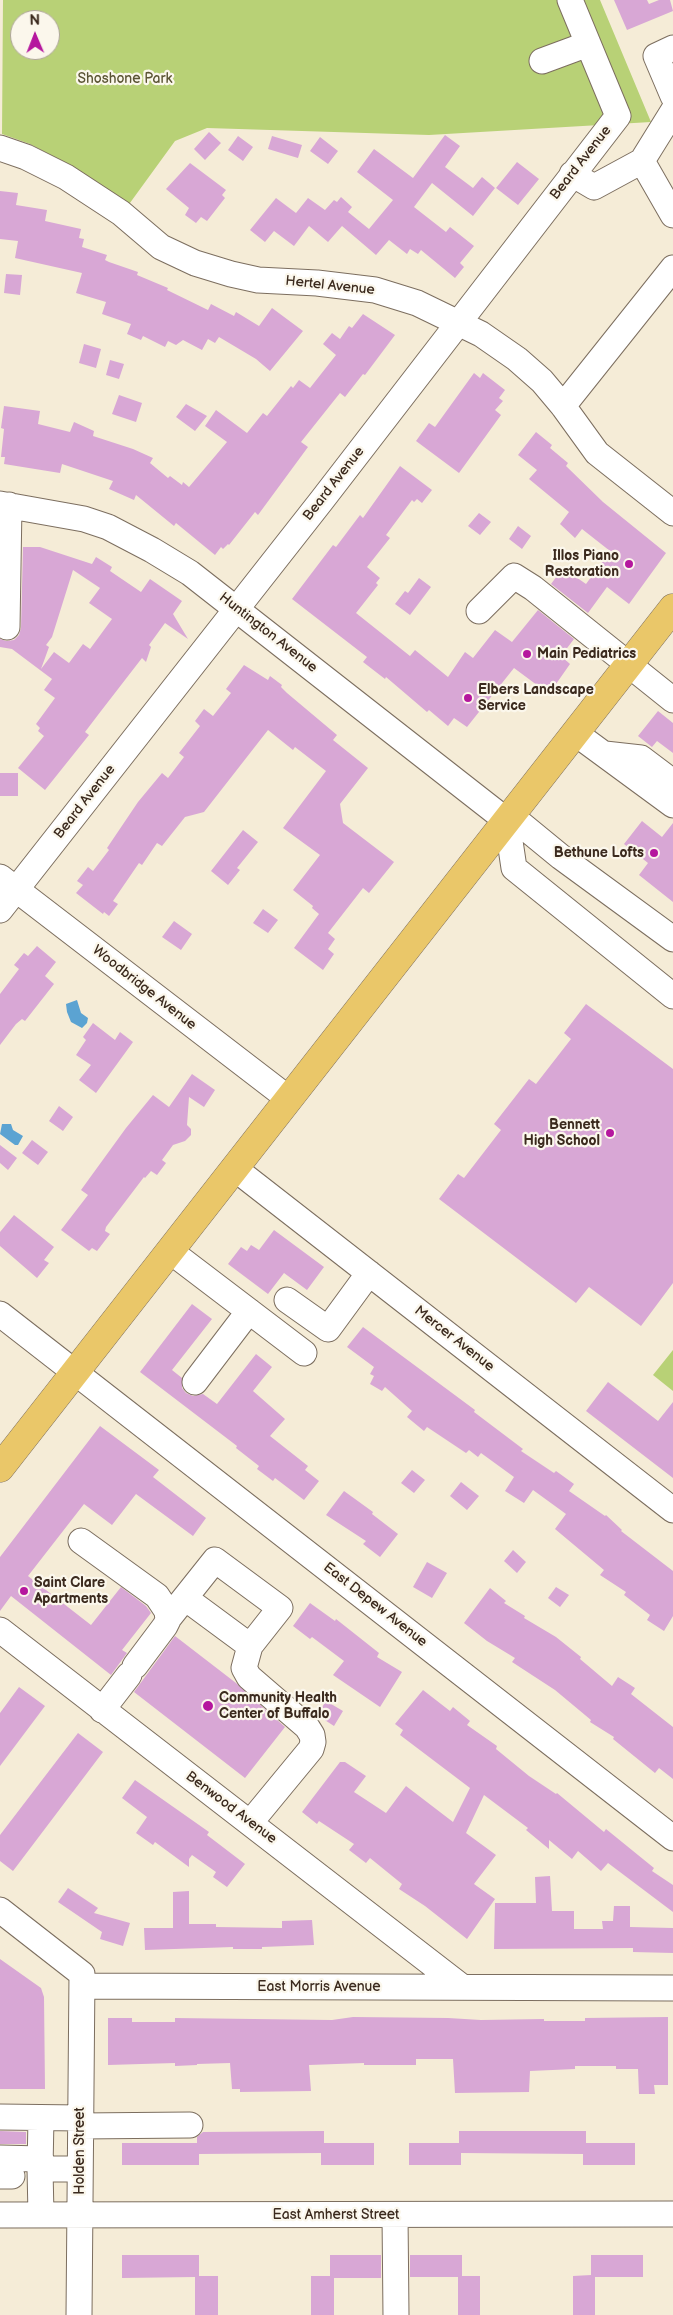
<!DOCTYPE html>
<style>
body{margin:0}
#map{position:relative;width:673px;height:2315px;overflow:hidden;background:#f5ecd7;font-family:"Balsamiq Sans",sans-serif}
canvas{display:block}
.north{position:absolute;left:10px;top:10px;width:50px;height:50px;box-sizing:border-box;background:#fbf7ec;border:1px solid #aea59a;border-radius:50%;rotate:359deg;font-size:14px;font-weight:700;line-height:20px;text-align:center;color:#3b2a1e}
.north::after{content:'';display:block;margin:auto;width:18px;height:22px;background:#b5179e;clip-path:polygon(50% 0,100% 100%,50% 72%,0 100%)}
</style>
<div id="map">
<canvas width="673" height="2315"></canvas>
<div class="north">N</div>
</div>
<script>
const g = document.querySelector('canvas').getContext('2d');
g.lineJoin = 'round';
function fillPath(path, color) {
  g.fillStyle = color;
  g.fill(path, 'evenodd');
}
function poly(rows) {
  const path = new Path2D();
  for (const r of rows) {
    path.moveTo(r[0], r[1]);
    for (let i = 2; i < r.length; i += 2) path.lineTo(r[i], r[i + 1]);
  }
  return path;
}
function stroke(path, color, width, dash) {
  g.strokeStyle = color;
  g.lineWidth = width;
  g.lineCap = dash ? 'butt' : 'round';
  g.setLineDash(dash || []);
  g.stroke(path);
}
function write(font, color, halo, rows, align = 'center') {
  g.font = font + ' "Balsamiq Sans",sans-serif';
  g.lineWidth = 4.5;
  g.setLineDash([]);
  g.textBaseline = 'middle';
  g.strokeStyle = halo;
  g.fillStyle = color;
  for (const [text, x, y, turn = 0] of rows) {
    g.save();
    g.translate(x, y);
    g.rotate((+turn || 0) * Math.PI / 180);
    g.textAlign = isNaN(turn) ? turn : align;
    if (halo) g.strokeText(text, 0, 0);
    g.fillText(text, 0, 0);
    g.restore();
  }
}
fillPath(poly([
 [3,0,600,0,651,122,429,135,207,128,175,141,127,207,71,166,30,144,2,134],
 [20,20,50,20,50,50,20,50],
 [673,1350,673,1391,653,1375]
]), '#b8d176');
fillPath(poly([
 [77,1000,81,1013,88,1018,87,1023,82,1028,71,1022,67,1012,66,1004],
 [2,1124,11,1124,13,1130,23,1136,18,1145,15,1145,0,1134]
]), '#5ba3d2');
fillPath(poly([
 [614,0,647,0,649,4,659,0,670,0,673,11,627,30],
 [209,132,221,143,205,160,194,149],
 [445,135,460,146,445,167,473,188,482,177,495,188,473,216,432,183,414,207,446,232,450,227,474,246,460,263,464,267,455,278,421,250,418,254,410,249,407,254,389,240,376,255,342,226,328,242,309,226,294,246,274,231,265,242,250,230,276,198,296,213,308,198,325,210,334,200,337,202,341,197,352,207,348,212,369,229,393,200,357,172,374,149,413,178],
 [238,136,253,147,243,161,228,150],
 [272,136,302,145,298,158,268,149],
 [320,137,338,151,328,164,310,151],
 [517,162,539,179,518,205,496,188],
 [190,163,226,190,222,195,225,198,207,221,201,217,196,223,185,215,189,208,166,189],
 [0,191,18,193,16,205,47,210,45,221,81,229,79,238,84,239,82,247,107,255,105,260,109,262,138,272,137,275,168,288,167,290,208,310,211,304,234,316,236,312,259,326,272,308,303,331,270,371,256,359,219,337,215,343,208,339,202,350,183,340,176,345,168,341,165,347,143,336,141,340,127,334,131,324,102,314,106,302,76,293,82,273,15,258,18,241,0,239],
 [6,274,22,275,20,295,4,293],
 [363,314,395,335,365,375,363,374,345,397,340,393,301,442,308,447,258,515,255,512,229,545,228,544,223,549,221,547,215,555,176,523,174,526,136,495,134,500,109,489,113,481,62,464,60,473,4,464,5,457,1,457,4,429,1,428,4,406,40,411,38,424,70,432,74,422,94,431,93,436,133,449,153,458,150,463,168,478,170,476,182,485,183,482,189,487,227,442,205,426,216,410,247,433,263,413,267,416,291,386,293,388,299,380,310,388,336,355,323,344,332,333,340,339,349,326,352,328],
 [84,344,101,349,96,368,79,363],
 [110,360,124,364,119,379,106,375],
 [474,373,480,378,483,373,505,390,499,398,503,401,495,410,501,415,459,473,416,441,429,423,435,427],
 [119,395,142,403,136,422,112,414],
 [186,404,207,416,195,431,176,417],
 [536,432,552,445,550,448,568,463,566,466,603,502,666,553,629,604,607,587,588,613,551,584,563,568,586,584,610,551,582,529,575,538,560,524,569,512,529,479,537,470,518,455],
 [400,466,432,490,422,503,417,499,414,502,412,500,386,535,390,538,367,567,380,578,376,583,378,585,356,613,410,656,415,650,448,677,465,652,473,658,495,630,512,642,538,610,574,639,561,656,570,664,549,694,514,668,467,727,454,718,448,726,429,710,427,712,386,677,385,679,363,662,367,657,292,599,333,545,336,547,360,515,363,518],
 [479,513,491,522,480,535,468,526],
 [518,526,531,536,522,549,509,539],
 [23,547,40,547,92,564,96,557,112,567,110,571,141,592,150,579,182,601,173,614,188,639,165,623,149,645,151,647,146,662,142,658,101,711,85,732,89,735,45,790,18,768,44,736,38,731,40,728,36,724,55,698,44,690,52,679,12,649,0,647,0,639,6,641,14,640,19,635,21,628],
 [73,570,100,588,89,603,112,619,90,649,83,644,69,663,54,652,41,669,49,647,46,645,52,637],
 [419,578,431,587,410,615,395,604,405,591,408,593],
 [244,665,268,680,270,676,282,685,281,687,287,693,337,735,333,740,368,768,340,804,343,823,394,862,369,893,363,888,328,933,335,939,328,949,334,954,323,970,294,948,319,914,312,908,313,906,293,890,320,855,283,828,326,771,295,747,293,750,268,730,204,812,185,817,162,846,157,843,142,865,139,863,113,901,118,904,109,916,104,912,103,914,76,893,83,885,77,881,88,867,93,871,109,850,107,848,138,802,162,773,168,778,184,757,179,753,200,726,195,721,204,709,213,716,231,693,226,689],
 [658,711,673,723,673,753,657,741,652,747,638,736],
 [0,773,18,773,18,796,0,796],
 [642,821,662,837,673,823,673,902,639,875,648,863,624,844],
 [243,830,258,842,237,868,240,870,228,885,211,871],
 [263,909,278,920,268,933,253,923],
 [174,921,192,934,181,950,162,937],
 [37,946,56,962,45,976,54,984,25,1021,22,1019,16,1024,0,1045,0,994,19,969,14,965,24,953,28,956],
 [586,1004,673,1069,673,1283,641,1326,589,1287,576,1303,439,1199,458,1174,464,1178,501,1130,494,1124,529,1079,536,1084,571,1039,564,1033],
 [93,1023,115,1040,120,1032,133,1042,96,1093,79,1080,91,1065,76,1055,86,1040,83,1037],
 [192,1074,215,1090,204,1107,189,1097,187,1125,191,1129,191,1135,185,1141,173,1145,162,1160,166,1163,157,1175,151,1171,145,1178,144,1177,106,1227,105,1231,110,1234,97,1251,92,1248,89,1251,61,1230,88,1195,81,1190,126,1128,153,1095,169,1107],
 [59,1106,73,1117,63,1131,49,1121],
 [32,1140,48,1152,38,1165,22,1153],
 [0,1145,17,1158,8,1170,0,1163],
 [14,1215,54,1247,44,1260,49,1263,37,1278,0,1246,0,1232],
 [274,1230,324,1267,307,1290,284,1273,268,1294,228,1264,241,1247,247,1251,251,1245,259,1250],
 [192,1304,212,1319,172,1370,182,1378,182,1388,186,1393,193,1396,203,1394,217,1404,256,1354,272,1367,253,1391,285,1419,270,1436,308,1466,305,1470,319,1481,304,1500,275,1478,273,1481,257,1469,259,1466,236,1448,237,1446,140,1372],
 [363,1327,475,1410,474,1412,523,1449,521,1451,554,1473,556,1471,574,1484,569,1491,605,1516,606,1515,622,1530,621,1531,673,1571,673,1616,664,1631,647,1620,650,1615,624,1595,626,1592,600,1575,604,1570,555,1529,566,1514,533,1490,524,1503,505,1491,514,1477,481,1453,478,1457,469,1450,466,1453,427,1427,424,1431,407,1417,412,1411,385,1387,382,1391,370,1384,374,1376,370,1374,374,1367,347,1347],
 [608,1382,658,1421,673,1402,673,1478,586,1411],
 [100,1426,159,1470,153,1477,206,1518,193,1536,136,1494,112,1525,84,1504,28,1576,91,1625,121,1587,146,1606,151,1613,122,1650,127,1653,111,1675,11,1596,0,1611,0,1557],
 [412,1470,425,1480,414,1493,401,1483],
 [461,1482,479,1496,467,1510,450,1496],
 [344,1491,373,1512,372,1514,398,1534,380,1557,363,1544,366,1541,326,1515],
 [513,1550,526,1562,517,1573,504,1561],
 [427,1562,447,1573,432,1598,413,1587],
 [556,1587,569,1595,560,1607,548,1598],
 [490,1588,506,1601,504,1603,525,1616,524,1618,556,1637,581,1657,580,1659,612,1686,618,1677,635,1688,631,1694,673,1727,673,1779,659,1768,655,1773,613,1739,614,1737,590,1722,591,1720,555,1690,512,1662,515,1658,487,1641,464,1623],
 [310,1603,335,1621,336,1619,379,1653,377,1657,402,1672,380,1707,333,1675,344,1661,312,1637,310,1639,293,1626],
 [175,1636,236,1683,285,1727,245,1778,134,1692],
 [19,1687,45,1706,0,1766,0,1713],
 [423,1690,450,1711,453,1707,470,1721,467,1725,497,1746,496,1749,529,1776,556,1794,557,1793,604,1832,606,1829,654,1868,652,1871,673,1885,673,1912,608,1863,601,1871,578,1851,572,1859,549,1840,549,1849,526,1830,528,1828,484,1795,466,1833,496,1855,474,1884,495,1899,467,1939,425,1906,399,1889,402,1884,370,1858,366,1863,349,1850,354,1844,319,1821,317,1824,302,1812,340,1762,345,1762,366,1776,354,1792,386,1813,406,1786,453,1822,470,1788,400,1735,403,1730,395,1724],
 [326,1701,343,1711,334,1726,317,1715],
 [78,1733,103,1752,13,1871,0,1861,0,1835],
 [135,1780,209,1832,207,1835,245,1864,227,1887,213,1877,216,1872,192,1855,189,1859,189,1867,155,1842,153,1845,136,1833,147,1817,122,1798],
 [550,1876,552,1911,574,1911,574,1929,603,1929,602,1921,613,1921,614,1906,630,1906,630,1927,673,1928,673,1953,633,1952,633,1948,494,1949,495,1903,536,1903,535,1877],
 [68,1888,98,1908,94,1913,130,1923,123,1946,100,1939,102,1932,58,1902],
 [189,1891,189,1924,216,1924,216,1927,282,1928,282,1921,312,1920,314,1945,262,1947,262,1949,233,1949,233,1947,145,1950,144,1928,173,1928,173,1892],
 [0,1959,41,1988,44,1997,45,2089,0,2089],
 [353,2017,448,2018,481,2020,544,2019,544,2021,585,2021,585,2018,668,2017,668,2085,654,2085,655,2094,639,2094,638,2069,616,2069,616,2066,575,2066,575,2069,530,2071,529,2092,455,2093,453,2059,416,2059,416,2065,364,2065,364,2063,309,2065,311,2091,240,2092,240,2089,232,2089,230,2063,197,2064,197,2065,175,2066,175,2063,108,2065,108,2018,132,2018,132,2022,175,2022,175,2018,332,2020],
 [0,2131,26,2132,26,2144,0,2144],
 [324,2131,324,2143,374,2143,374,2165,321,2165,321,2153,199,2154,199,2165,122,2165,122,2143,197,2143,197,2137,203,2132],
 [459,2131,586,2131,586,2143,635,2143,635,2165,583,2165,583,2154,461,2153,461,2165,409,2165,409,2143,459,2143],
 [122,2255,199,2255,199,2276,218,2276,218,2315,195,2315,195,2277,122,2278],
 [330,2255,381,2255,381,2278,334,2278,334,2315,311,2315,311,2276,330,2276],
 [410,2255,462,2255,462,2276,480,2276,480,2315,458,2315,458,2277,410,2277],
 [591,2255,643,2255,643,2277,595,2277,595,2315,573,2315,573,2276,591,2275]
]), '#d8a7d5');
const minor = poly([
 [673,48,656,56,673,96],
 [542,61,588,44],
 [0,148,26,157,66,177,121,213,161,247,195,263,231,274,258,280,317,283,375,290,417,303,481,334,517,359,542,381,563,406,597,453,673,513],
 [642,161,673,111],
 [572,174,594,187,642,161,673,215],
 [563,406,673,268],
 [0,504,84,519,108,527,152,550,190,573,507,821,514,868,673,996],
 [479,611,514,576,533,588,673,700],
 [7,627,9,505],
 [575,733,673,805],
 [605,754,641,758,673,782],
 [511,816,561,857,673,939],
 [0,877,289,1099],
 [0,910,322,500,618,116,570,0],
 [234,1168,673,1510],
 [170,1251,304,1353],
 [287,1300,328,1329,369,1273],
 [0,1314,673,1838],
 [195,1382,249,1311],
 [81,1541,157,1596,167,1611,168,1620,165,1626,135,1666],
 [168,1619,215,1560,280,1608,250,1646,185,1598],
 [0,1630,462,1987],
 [102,1710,129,1675],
 [250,1823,311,1749,313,1742,312,1735,307,1727,249,1677,244,1668,250,1646],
 [0,1910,82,1974,79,2315],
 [82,1986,673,1988],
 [0,2117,80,2118],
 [80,2126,190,2125],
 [0,2158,41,2159],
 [40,2169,41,2118],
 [0,2176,12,2176],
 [0,2215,673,2214],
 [41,2215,40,2169,80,2169],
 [395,2215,396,2315]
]);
const major = poly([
 [0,1468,673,608]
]);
stroke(minor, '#7c6e5f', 27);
stroke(major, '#7c6e5f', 29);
stroke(minor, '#fff', 25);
stroke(major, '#eac769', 28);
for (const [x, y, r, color] of [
 [629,564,5,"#b5179e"],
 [527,654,5,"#b5179e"],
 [468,698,5,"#b5179e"],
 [654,853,5,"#b5179e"],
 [610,1133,5,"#b5179e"],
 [24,1591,5,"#b5179e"],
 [208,1706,6,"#b5179e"]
]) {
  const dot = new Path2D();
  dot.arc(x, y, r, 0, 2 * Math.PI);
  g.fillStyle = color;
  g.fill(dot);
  stroke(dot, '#fbf7ec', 2);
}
write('14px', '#5a5434', '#fbf7ec', [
 ["Shoshone Park",125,79]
]);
write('14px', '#3b2a1e', '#fbf7ec', [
 ["Beard Avenue",581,163,-52],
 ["Hertel Avenue",330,286,6],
 ["Beard Avenue",334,484,-52],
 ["Huntington Avenue",268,633,38],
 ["Beard Avenue",85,802,-52],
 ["Woodbridge Avenue",144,988,38],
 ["Mercer Avenue",454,1339,38],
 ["East Depew Avenue",375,1605,38],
 ["Benwood Avenue",231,1808,37],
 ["East Morris Avenue",319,1987],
 ["Holden Street",80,2151,-90],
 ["East Amherst Street",336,2215]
]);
write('bold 14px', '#3b2a1e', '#fbf7ec', [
 ["Illos Piano",619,556,"right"],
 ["Restoration",619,572,"right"],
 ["Main Pediatrics",537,654],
 ["Elbers Landscape",478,690],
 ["Service",478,706],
 ["Bethune Lofts",644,853,"right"],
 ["Bennett",600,1125,"right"],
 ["High School",600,1141,"right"],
 ["Saint Clare",34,1583],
 ["Apartments",34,1599],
 ["Community Health",219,1698],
 ["Center of Buffalo",219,1714]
], 'left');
</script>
